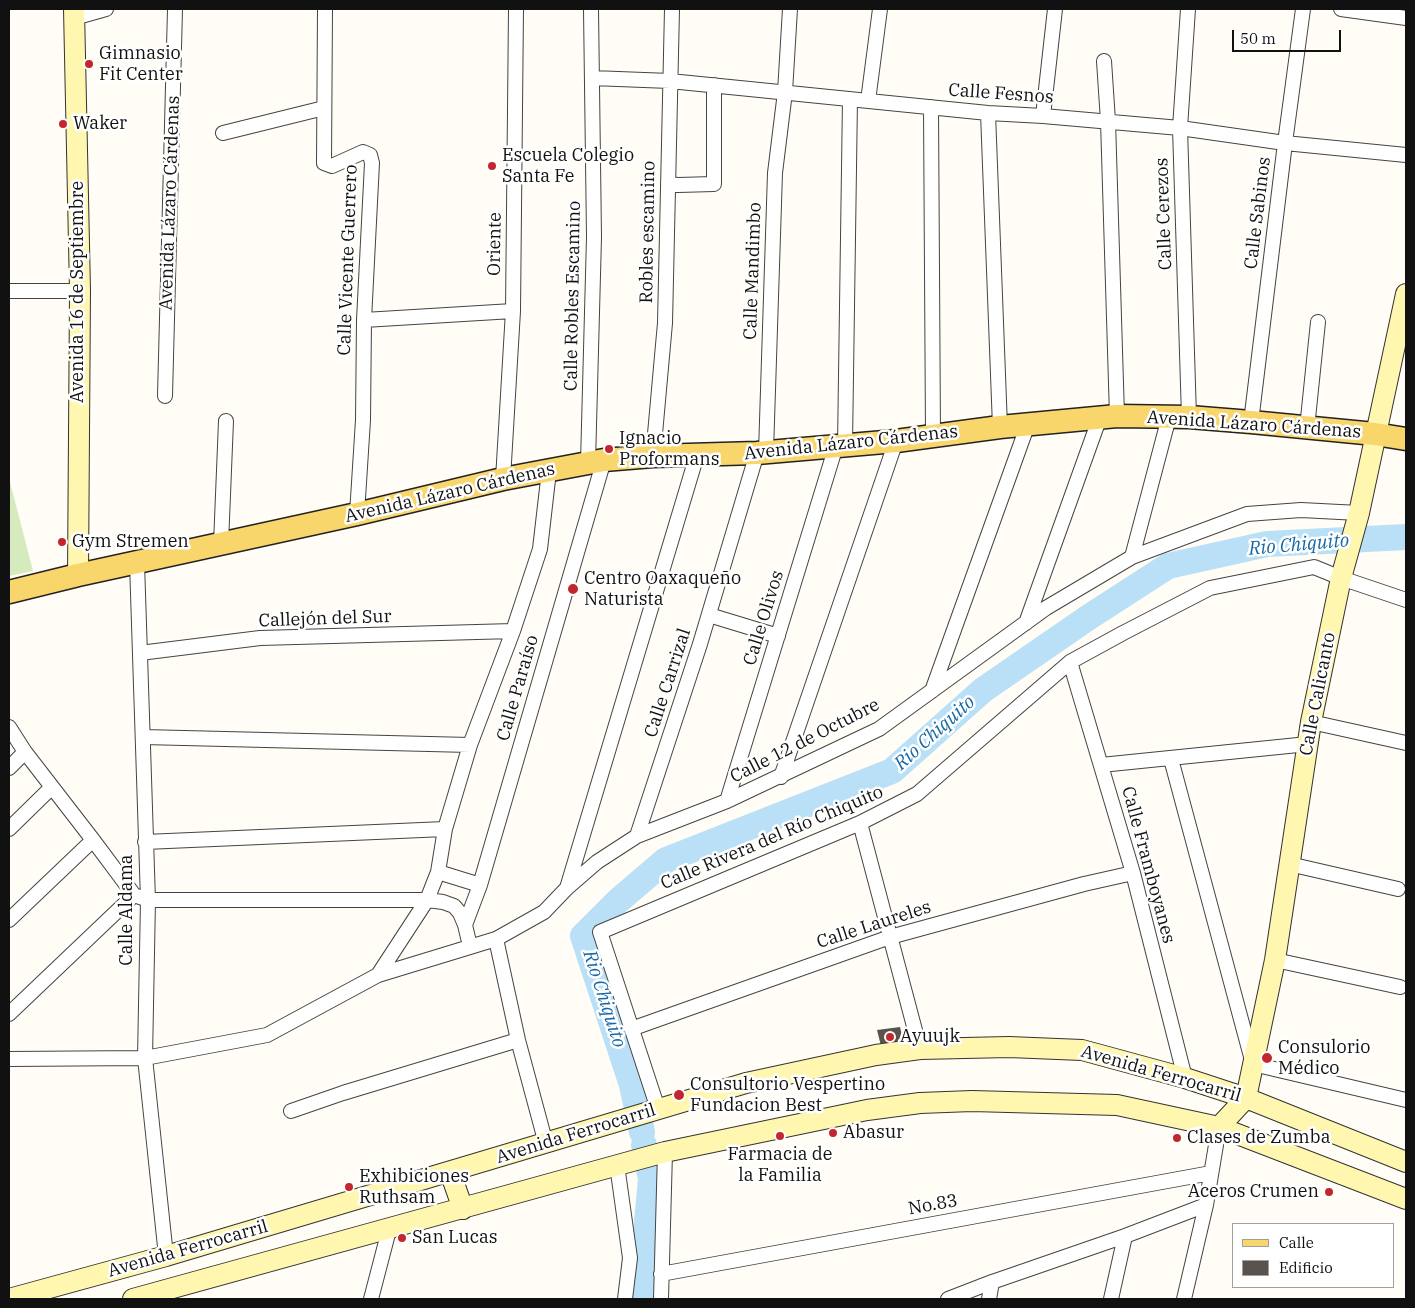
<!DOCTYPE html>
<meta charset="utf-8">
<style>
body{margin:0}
#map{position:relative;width:1415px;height:1308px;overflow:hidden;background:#fffdf5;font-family:"IBM Plex Serif",serif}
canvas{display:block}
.frame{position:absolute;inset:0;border:10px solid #111;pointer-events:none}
.legend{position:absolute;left:1232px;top:1223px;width:162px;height:65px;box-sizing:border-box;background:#fff;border:1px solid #a0a0a0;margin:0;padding:6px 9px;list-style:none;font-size:15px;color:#111}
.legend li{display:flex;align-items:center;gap:10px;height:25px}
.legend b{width:25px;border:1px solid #a0a0a0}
.scale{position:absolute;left:1232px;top:30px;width:109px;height:22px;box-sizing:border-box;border:2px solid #111;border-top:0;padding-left:6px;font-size:15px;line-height:18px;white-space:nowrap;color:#111;-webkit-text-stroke:4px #fff;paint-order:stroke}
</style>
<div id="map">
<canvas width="1415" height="1308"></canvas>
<div class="frame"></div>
<ul class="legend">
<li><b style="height:6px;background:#f9d66b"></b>Calle</li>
<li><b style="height:14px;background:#5a524d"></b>Edificio</li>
</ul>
<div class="scale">50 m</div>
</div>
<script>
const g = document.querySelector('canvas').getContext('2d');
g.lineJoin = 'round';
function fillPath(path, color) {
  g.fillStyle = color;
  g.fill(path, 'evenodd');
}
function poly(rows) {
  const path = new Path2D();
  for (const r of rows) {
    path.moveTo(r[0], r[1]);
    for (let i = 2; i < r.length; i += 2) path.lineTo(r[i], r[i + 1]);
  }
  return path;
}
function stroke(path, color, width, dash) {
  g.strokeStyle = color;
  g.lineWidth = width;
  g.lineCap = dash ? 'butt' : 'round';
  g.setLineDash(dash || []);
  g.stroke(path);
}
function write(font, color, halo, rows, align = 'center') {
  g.font = font + ' "IBM Plex Serif",serif';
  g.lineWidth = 5;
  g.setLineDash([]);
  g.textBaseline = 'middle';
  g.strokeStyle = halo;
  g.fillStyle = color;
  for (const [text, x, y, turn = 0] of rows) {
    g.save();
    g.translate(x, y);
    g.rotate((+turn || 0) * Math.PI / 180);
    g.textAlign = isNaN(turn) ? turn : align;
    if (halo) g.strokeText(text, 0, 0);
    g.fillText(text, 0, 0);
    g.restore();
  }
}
fillPath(poly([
 [9,478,33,571,9,576]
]), '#d5ebbd');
stroke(poly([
 [642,1132,632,1085,583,936,618,901,666,860,892,771,983,690,1089,617,1168,566,1267,544,1406,537],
 [640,1299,651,1179,644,1145]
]), '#b9e0f7', 26);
fillPath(poly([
 [900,1027,904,1043,881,1046,877,1030]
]), '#5a524d');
const street = poly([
 [325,9,324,163,332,166,363,152,370,155,372,163,364,320,363,420,357,514],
 [1188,9,1180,128,1189,417],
 [1341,9,1406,18],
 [74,18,106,9],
 [1104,61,1108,121,1117,416],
 [592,78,670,81,988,113,1043,116,1180,128,1285,143,1406,155],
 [868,101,880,9],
 [931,107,933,436],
 [988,113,1000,427],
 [1043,116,1055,9],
 [223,133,324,108],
 [668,184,678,185,714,184,714,85],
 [9,291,80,291],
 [364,320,513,311],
 [165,396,175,9],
 [1251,422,1285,143,1303,9],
 [1307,428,1318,322],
 [845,445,850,99],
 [766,452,775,173,785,92,790,9],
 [653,456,665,323,672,9],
 [588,463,594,237,591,9],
 [503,479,513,311,516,9],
 [221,544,226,421],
 [1132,557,1169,417],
 [137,563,148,900,145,1058,166,1256],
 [709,615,778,636],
 [1026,623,1100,417],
 [140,653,260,638,513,631],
 [1070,662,1133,873,1185,1078],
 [932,691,1028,424],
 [1311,722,1406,743],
 [9,727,25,752,93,840,134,895,148,900,427,900,443,902,454,906,460,913,465,925,470,946],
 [143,737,470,745],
 [1171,759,1253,1064,1406,1100],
 [1101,765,1308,744],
 [9,768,25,752],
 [781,777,896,441],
 [727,801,836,446],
 [860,823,920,1049],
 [9,829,52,787],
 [637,836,700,644,757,453],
 [145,842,445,829],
 [1289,864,1398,889],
 [438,872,480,885],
 [567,888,697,455],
 [9,920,93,840],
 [465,925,480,885,604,460],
 [496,939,518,1040,546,1144],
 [1275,960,1400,987],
 [378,975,496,939,544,912,567,888,597,862,637,836,727,801,879,729,1046,608,1132,557,1247,514,1301,510,1359,513],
 [9,1014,134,895],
 [631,1029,890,937,1084,884,1133,873],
 [9,1059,145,1058,267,1035,378,975,427,900,438,872,445,829,470,745,513,631,540,549,549,471],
 [658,1109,600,932,860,823,917,794,1070,662,1123,633,1210,588,1314,567,1341,578,1406,600],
 [291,1111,343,1093,518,1040],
 [617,1165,630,1258,625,1299],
 [661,1274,1211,1173],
 [371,1299,389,1230],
 [661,1299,665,1152],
 [948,1299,992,1282,1125,1236,1206,1205],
 [989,1299,992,1282],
 [1111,1299,1125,1236],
 [1184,1299,1206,1205,1219,1127]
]);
const secondary = poly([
 [74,9,80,291,78,575],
 [1219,1127,1246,1098,1275,960,1311,722,1341,578,1359,513,1406,294],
 [450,1172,463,1209],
 [9,1299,166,1256,746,1083,876,1055,920,1049,1009,1047,1082,1050,1185,1078,1246,1098,1406,1162],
 [133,1299,665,1152,867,1110,920,1103,972,1101,1117,1105,1219,1127,1406,1199]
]);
const primary = poly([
 [9,592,78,575,357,514,503,479,604,460,653,456,757,453,896,441,1000,427,1117,416,1189,417,1251,422,1375,434,1406,439]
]);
stroke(street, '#444', 16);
stroke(secondary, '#333', 22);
stroke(primary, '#222', 25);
stroke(street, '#fff', 14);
stroke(secondary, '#fff6b0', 20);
stroke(primary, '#f9d66b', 22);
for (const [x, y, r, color] of [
 [89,64,5,"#c4262e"],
 [63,124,5,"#c4262e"],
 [492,166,5,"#c4262e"],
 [609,449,5,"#c4262e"],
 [62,542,5,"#c4262e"],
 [573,589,6,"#c4262e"],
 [890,1037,5,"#c4262e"],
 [1267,1058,6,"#c4262e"],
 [679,1095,6,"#c4262e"],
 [833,1133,5,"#c4262e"],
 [780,1136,5,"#c4262e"],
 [1177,1138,5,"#c4262e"],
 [349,1187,5,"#c4262e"],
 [1329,1192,5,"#c4262e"],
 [402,1238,5,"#c4262e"]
]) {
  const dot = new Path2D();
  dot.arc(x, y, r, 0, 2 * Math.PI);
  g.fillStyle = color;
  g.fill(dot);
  stroke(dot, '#fff', 2);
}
write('18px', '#111', '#fff', [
 ["Gimnasio",99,54],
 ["Fit Center",99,75],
 ["Waker",73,124],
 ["Escuela Colegio",502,156],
 ["Santa Fe",502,177],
 ["Ignacio",619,439],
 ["Proformans",619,460],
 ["Gym Stremen",72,542],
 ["Centro Oaxaqueño",584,579],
 ["Naturista",584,600],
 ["Ayuujk",900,1037],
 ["Consulorio",1278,1048],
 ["Médico",1278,1069],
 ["Consultorio Vespertino",690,1085],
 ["Fundacion Best",690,1106],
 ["Abasur",843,1133],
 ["Clases de Zumba",1187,1138],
 ["Farmacia de",780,1155,"center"],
 ["la Familia",780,1176,"center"],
 ["Exhibiciones",359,1177],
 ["Ruthsam",359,1198],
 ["Aceros Crumen",1319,1192,"right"],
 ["San Lucas",412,1238]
], 'left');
write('18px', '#111', '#fff', [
 ["Calle Fesnos",1001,94,4],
 ["Avenida Lázaro Cárdenas",170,203,-88],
 ["Calle Sabinos",1258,213,-83],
 ["Calle Cerezos",1164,214,-92],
 ["Robles escamino",648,232,-89],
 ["Oriente",495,244,-89],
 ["Calle Vicente Guerrero",348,260,-88],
 ["Calle Mandimbo",753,271,-88],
 ["Avenida 16 de Septiembre",78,292,-90],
 ["Calle Robles Escamino",573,296,-89],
 ["Avenida Lázaro Cárdenas",1254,425,4],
 ["Avenida Lázaro Cárdenas",851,443,-6],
 ["Avenida Lázaro Cárdenas",450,493,-13],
 ["Calle Olivos",764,618,-73],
 ["Callejón del Sur",325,619,-2],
 ["Calle Carrizal",668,683,-72],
 ["Calle Paraíso",518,688,-74],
 ["Calle Calicanto",1318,694,-79],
 ["Calle 12 de Octubre",805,741,-27],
 ["Calle Rivera del Río Chiquito",772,838,-23],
 ["Calle Framboyanes",1148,865,75],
 ["Calle Aldama",127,910,-90],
 ["Calle Laureles",874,925,-18],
 ["Avenida Ferrocarril",1161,1074,16],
 ["Avenida Ferrocarril",576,1134,-17],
 ["No.83",933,1205,-10],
 ["Avenida Ferrocarril",188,1249,-16]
]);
write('italic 19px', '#1768a6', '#fff', [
 ["Rio Chiquito",1299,545,-5],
 ["Rio Chiquito",935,733,-42],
 ["Rio Chiquito",604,999,72]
]);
</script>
